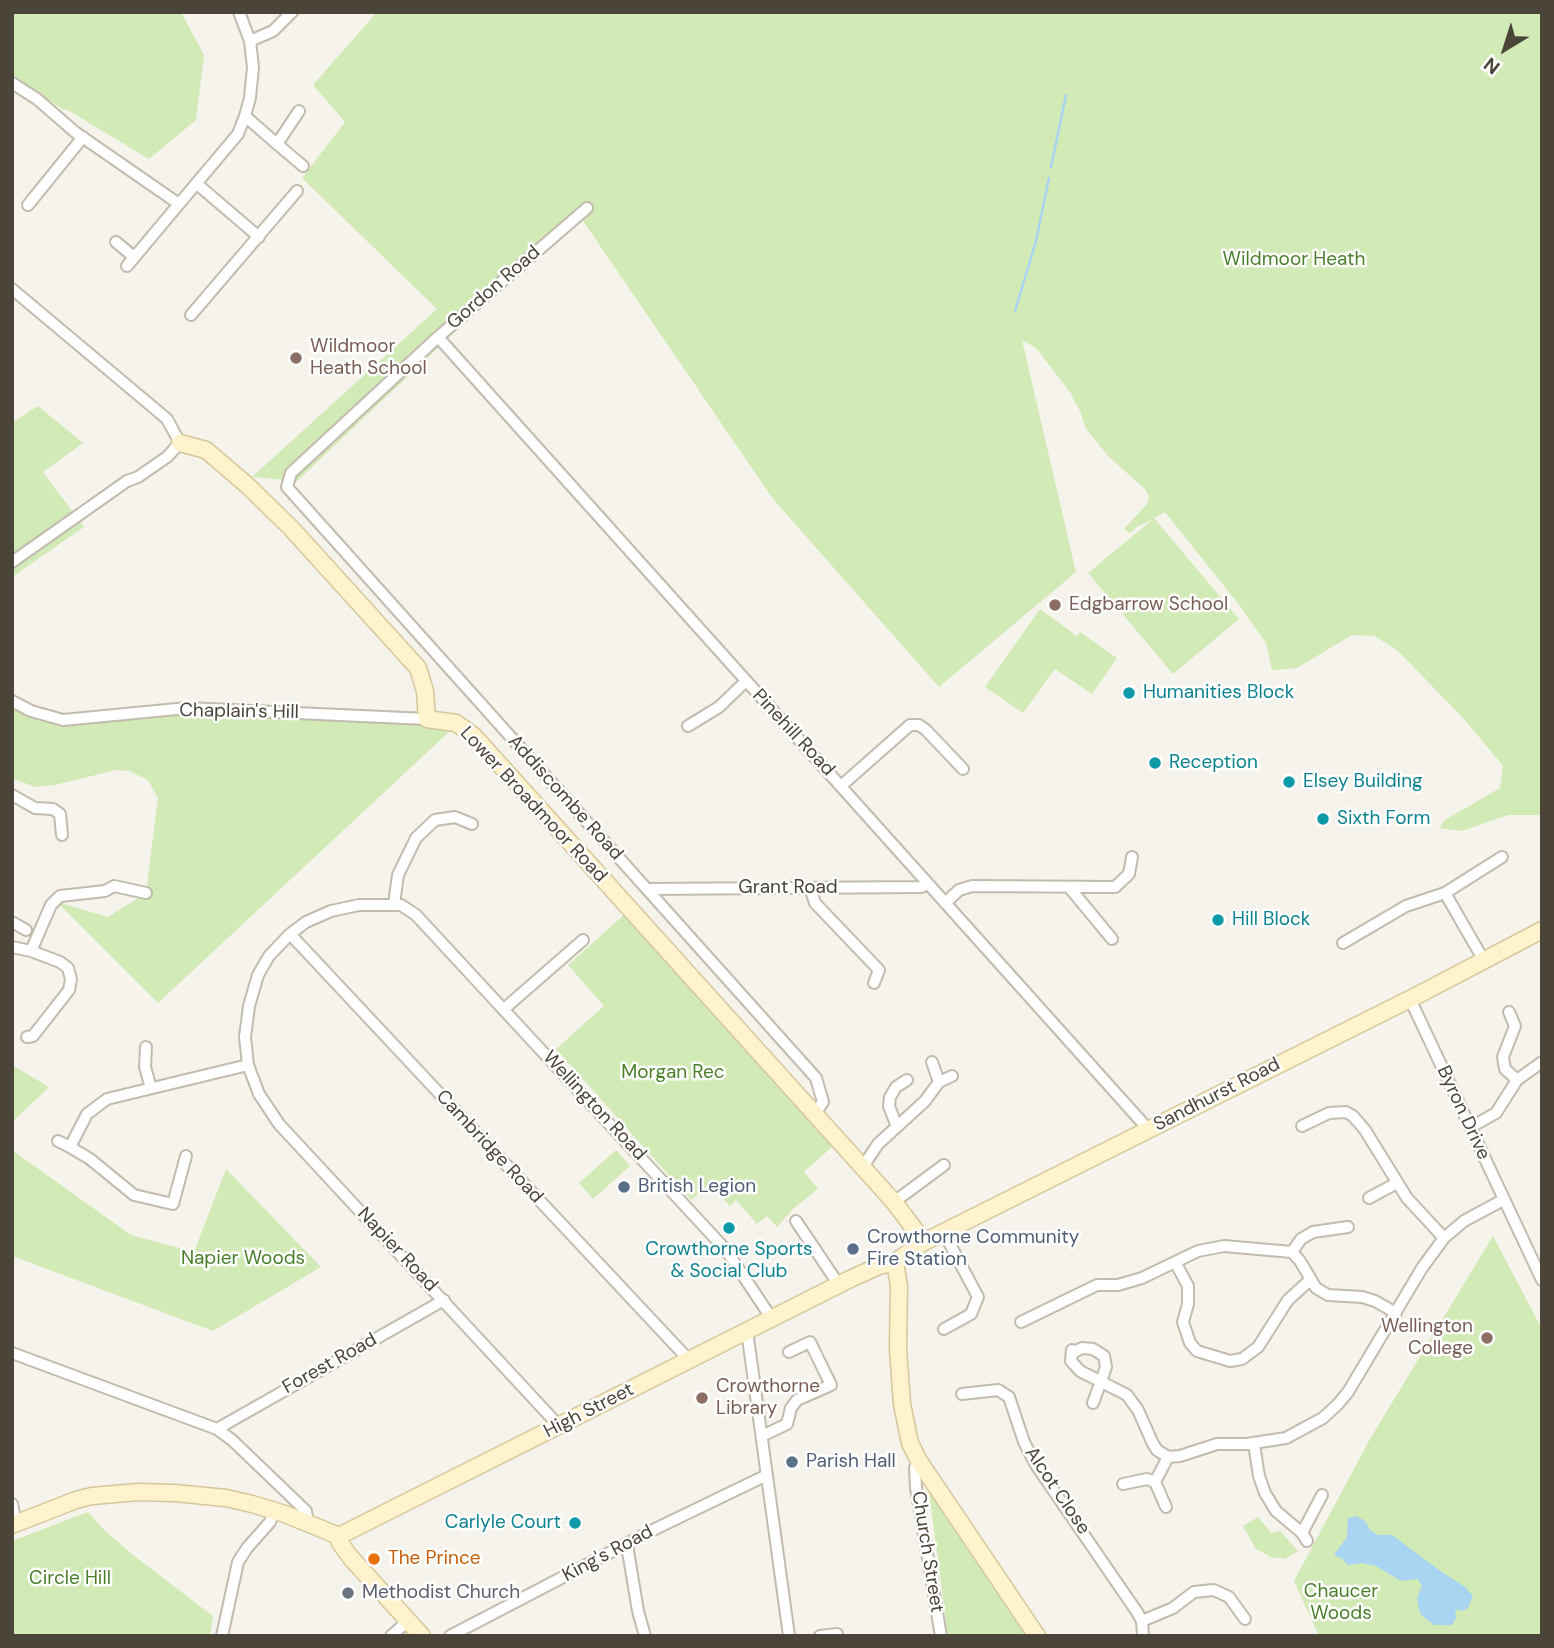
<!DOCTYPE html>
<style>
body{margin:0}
#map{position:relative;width:1554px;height:1648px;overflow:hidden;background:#f6f3ec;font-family:"DM Sans",sans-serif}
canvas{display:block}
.frame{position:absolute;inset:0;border:14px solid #4b4439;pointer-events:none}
.north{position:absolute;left:1470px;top:14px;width:70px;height:70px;-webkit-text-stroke:5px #fff;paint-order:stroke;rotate:218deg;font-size:19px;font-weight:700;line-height:28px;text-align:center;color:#4b4439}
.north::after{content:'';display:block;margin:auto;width:24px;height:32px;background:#4b4439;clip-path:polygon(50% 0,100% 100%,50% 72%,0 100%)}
</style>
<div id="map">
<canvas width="1554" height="1648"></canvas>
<div class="frame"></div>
<div class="north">N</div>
</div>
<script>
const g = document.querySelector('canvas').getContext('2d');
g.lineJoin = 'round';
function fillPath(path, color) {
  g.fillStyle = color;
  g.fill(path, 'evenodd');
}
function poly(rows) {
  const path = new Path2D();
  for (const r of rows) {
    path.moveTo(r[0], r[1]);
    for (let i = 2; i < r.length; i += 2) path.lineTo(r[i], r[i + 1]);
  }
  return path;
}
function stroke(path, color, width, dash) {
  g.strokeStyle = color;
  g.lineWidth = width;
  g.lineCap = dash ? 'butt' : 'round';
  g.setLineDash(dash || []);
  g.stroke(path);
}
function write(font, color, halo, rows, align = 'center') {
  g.font = font + ' "DM Sans",sans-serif';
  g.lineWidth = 5;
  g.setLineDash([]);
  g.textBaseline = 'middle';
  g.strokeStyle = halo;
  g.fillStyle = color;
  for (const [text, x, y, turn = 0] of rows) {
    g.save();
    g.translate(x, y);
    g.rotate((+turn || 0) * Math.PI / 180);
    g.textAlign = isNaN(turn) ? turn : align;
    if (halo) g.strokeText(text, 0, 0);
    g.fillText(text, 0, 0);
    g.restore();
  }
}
fillPath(poly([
 [12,12,181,12,204,55,196,120,149,159,66,109,64,110,12,76],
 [377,12,1542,12,1542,815,1508,815,1462,831,1439,828,1445,820,1500,788,1503,766,1465,720,1397,650,1374,636,1352,635,1297,668,1272,670,1266,643,1237,602,1165,512,1154,518,1239,619,1173,674,1088,573,1152,520,1138,526,1130,533,1124,529,1147,504,1149,497,1146,490,1108,456,1086,429,1081,413,1070,392,1036,348,1022,340,1076,572,939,687,773,499,579,215,297,481,252,477,437,309,302,178,345,122,313,85],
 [38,406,83,443,43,472,84,527,12,577,12,423],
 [1040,609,1077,636,1080,632,1117,658,1092,694,1055,669,1023,713,985,687],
 [12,701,63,720,187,708,427,724,450,731,158,1003,57,902,108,917,146,893,158,798,148,780,129,771,116,770,55,785,35,787,12,778],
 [625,914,833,1146,804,1172,818,1189,793,1209,777,1227,767,1216,757,1224,736,1200,730,1206,710,1184,691,1200,556,1049,604,1006,568,965],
 [12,1065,49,1087,12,1122],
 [12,1150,131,1235,194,1252,226,1169,321,1267,213,1331,12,1256],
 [616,1150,630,1166,593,1199,579,1183],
 [1493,1236,1542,1329,1542,1636,1319,1636,1294,1581,1370,1439],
 [929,1492,1026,1636,948,1636],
 [88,1512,104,1530,133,1555,213,1616,210,1636,12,1636,12,1541],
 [1258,1517,1271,1533,1280,1531,1298,1551,1285,1559,1271,1557,1256,1549,1243,1526]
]), '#d2eab5');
fillPath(poly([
 [1356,1516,1365,1521,1370,1530,1378,1535,1392,1535,1439,1570,1465,1587,1473,1596,1468,1608,1463,1611,1458,1609,1455,1612,1456,1618,1452,1625,1434,1625,1420,1614,1417,1599,1422,1585,1417,1579,1401,1581,1376,1566,1362,1563,1347,1565,1344,1560,1334,1555,1347,1537,1348,1518]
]), '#a9d4f2');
stroke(poly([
 [1051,167,1066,95],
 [1015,311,1036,241,1049,178]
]), '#a9d4f2', 2.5);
const street = poly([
 [250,41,273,31,292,12],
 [12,83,37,99,75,132,179,204,238,134,245,116,250,98,253,67,250,41,239,12],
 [245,116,277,144,299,111],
 [277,144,303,166],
 [197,184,259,237],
 [28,205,83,137],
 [587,208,438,337,291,473,287,487,816,1078,823,1102,814,1115],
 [116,242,134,257],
 [127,266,179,204],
 [12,289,167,419,180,443,167,457,138,477,127,481,12,562],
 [191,315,297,191],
 [438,337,1148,1129],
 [12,701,31,711,63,720,187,708,427,719],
 [688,726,719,707,745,682],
 [841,786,910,725,919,725,926,730,963,769],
 [12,795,35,808,53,809,60,814,62,835],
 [1069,887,1112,939],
 [810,888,815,903,879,970,874,983],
 [647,889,921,887,928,884],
 [1445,893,1483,959],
 [945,903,959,890,972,886,1115,887,1129,874,1132,857],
 [394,904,398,875,416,838,435,820,455,817,472,824],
 [12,922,26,930],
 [290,934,689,1360],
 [1343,943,1406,906,1445,893,1502,857],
 [12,947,31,951,51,905,60,896,105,891,114,886,146,893],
 [1410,999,1542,1280],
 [504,1009,583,940],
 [1509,1012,1515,1026,1503,1057,1505,1069,1517,1080],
 [27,1037,33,1036,69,990,71,979,68,968,60,962,31,951],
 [146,1047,145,1067,151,1088],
 [932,1062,939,1082],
 [1302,1126,1329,1113,1346,1112,1353,1116,1365,1130,1407,1198,1444,1238],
 [897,1127,889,1106,890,1097,896,1087,907,1080],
 [1471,1127,1496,1113,1517,1080,1542,1062],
 [58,1141,70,1147],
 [186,1156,173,1204,134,1195,90,1159,70,1147,87,1114,107,1099,248,1065],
 [862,1168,878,1144,925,1101,939,1082,952,1076],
 [1369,1198,1397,1183],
 [894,1202,944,1165],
 [796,1221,839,1285],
 [1292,1252,1301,1239,1313,1232,1348,1227],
 [1175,1262,1188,1286,1188,1304,1183,1322,1190,1343,1197,1351,1230,1361,1242,1359,1258,1347,1288,1300,1310,1280],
 [1021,1322,1097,1285,1118,1285,1142,1278,1198,1251,1224,1246,1292,1252,1300,1261,1316,1288,1328,1295,1362,1297,1375,1301,1396,1313],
 [944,1329,971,1314,978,1297,944,1233],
 [745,1332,748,1338,789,1636],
 [1072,1350,1071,1361,1080,1371,1127,1395,1138,1410,1153,1444,1157,1450,1168,1457,1180,1456,1217,1444,1247,1444,1286,1438,1323,1418,1338,1404,1348,1392,1422,1268,1444,1238,1464,1221,1503,1200],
 [12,1353,217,1429,232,1440,306,1511,308,1523],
 [1072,1353,1082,1348,1093,1349,1104,1356,1106,1367,1093,1403],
 [962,1394,998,1390,1009,1397,1024,1442,1036,1465,1137,1612,1142,1621,1143,1636],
 [560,1427,279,1124,259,1094,248,1065,245,1037,249,1006,258,975,269,956,290,934,306,922,331,911,359,905,401,905,416,915,726,1250,772,1319],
 [217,1429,444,1300],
 [762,1436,787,1424,791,1408,797,1400,831,1385,810,1342,789,1352],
 [1254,1444,1259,1476,1265,1493,1276,1511,1302,1533,1307,1541],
 [919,1461,915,1468,916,1488,941,1636],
 [1155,1482,1168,1457],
 [1123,1484,1147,1479,1155,1482,1166,1507],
 [12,1504,16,1524],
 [1302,1533,1322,1495],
 [627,1545,638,1611,645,1636],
 [1142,1621,1173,1608,1194,1592,1214,1590,1229,1597,1245,1619],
 [222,1636,238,1562,247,1548,270,1522,275,1510],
 [391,1636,408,1621],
 [450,1636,655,1529,767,1475],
 [820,1636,837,1634]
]);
const secondary = poly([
 [180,443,206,450,248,486,291,528,418,668,425,691,427,719,456,723,474,736,894,1202,924,1242],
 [895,1262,899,1286,898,1349,902,1404,910,1443,919,1461,1037,1636],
 [12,1525,76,1500,92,1496,138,1492,175,1493,226,1498,252,1504,285,1514,339,1536],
 [339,1536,850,1279,879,1266,895,1262,924,1242,1418,995,1542,930],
 [339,1536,340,1543,351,1558,422,1636]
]);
stroke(street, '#c2bbae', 14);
stroke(secondary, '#d6c79b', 19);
stroke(street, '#fff', 10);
stroke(secondary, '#fff3cd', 16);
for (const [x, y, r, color] of [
 [296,358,7,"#8d6e63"],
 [1055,605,7,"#8d6e63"],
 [1129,693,7,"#0f9aa8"],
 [1155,763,7,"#0f9aa8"],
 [1289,782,7,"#0f9aa8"],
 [1323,819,7,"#0f9aa8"],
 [1218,920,7,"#0f9aa8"],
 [624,1187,7,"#5c6f8a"],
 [729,1228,7,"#0f9aa8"],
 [853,1249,7,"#5c6f8a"],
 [1487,1338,7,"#8d6e63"],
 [702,1398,7,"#8d6e63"],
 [792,1462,7,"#5c6f8a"],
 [575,1523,7,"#0f9aa8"],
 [374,1559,7,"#e8710a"],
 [348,1593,7,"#6b7280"]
]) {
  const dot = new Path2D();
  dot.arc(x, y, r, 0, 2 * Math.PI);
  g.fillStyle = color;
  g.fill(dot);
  stroke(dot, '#fff', 2.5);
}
write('19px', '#4a7f2a', '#fff', [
 ["Wildmoor Heath",1294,260],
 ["Morgan Rec",673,1073],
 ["Napier Woods",243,1259],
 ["Circle Hill",70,1579],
 ["Chaucer",1341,1592],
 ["Woods",1341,1614]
]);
write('19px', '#4b4439', '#fff', [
 ["Gordon Road",494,288,-41],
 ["Chaplain's Hill",239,712,1],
 ["Pinehill Road",793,733,47],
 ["Addiscombe Road",565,798,48],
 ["Lower Broadmoor Road",533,805,47],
 ["Grant Road",788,888],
 ["Sandhurst Road",1217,1095,-27],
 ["Wellington Road",594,1106,47],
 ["Byron Drive",1463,1113,65],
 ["Cambridge Road",489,1147,47],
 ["Napier Road",397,1250,47],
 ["Forest Road",330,1364,-29],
 ["High Street",589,1411,-27],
 ["Alcot Close",1057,1491,56],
 ["Church Street",927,1552,81],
 ["King's Road",608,1554,-28]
]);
write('19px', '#785e54', '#fff', [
 ["Wildmoor",310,347],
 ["Heath School",310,369],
 ["Edgbarrow School",1069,605],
 ["Wellington",1473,1327,"right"],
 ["College",1473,1349,"right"],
 ["Crowthorne",716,1387],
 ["Library",716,1409]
], 'left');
write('19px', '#0d838f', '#fff', [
 ["Humanities Block",1143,693],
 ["Reception",1169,763],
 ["Elsey Building",1303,782],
 ["Sixth Form",1337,819],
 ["Hill Block",1232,920],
 ["Crowthorne Sports",729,1250,"center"],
 ["& Social Club",729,1272,"center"],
 ["Carlyle Court",561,1523,"right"]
], 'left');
write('19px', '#4e5e75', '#fff', [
 ["British Legion",638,1187],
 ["Crowthorne Community",867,1238],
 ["Fire Station",867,1260],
 ["Parish Hall",806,1462]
], 'left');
write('19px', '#c56008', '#fff', [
 ["The Prince",388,1559]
], 'left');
write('19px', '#5b616d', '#fff', [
 ["Methodist Church",362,1593]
], 'left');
</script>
